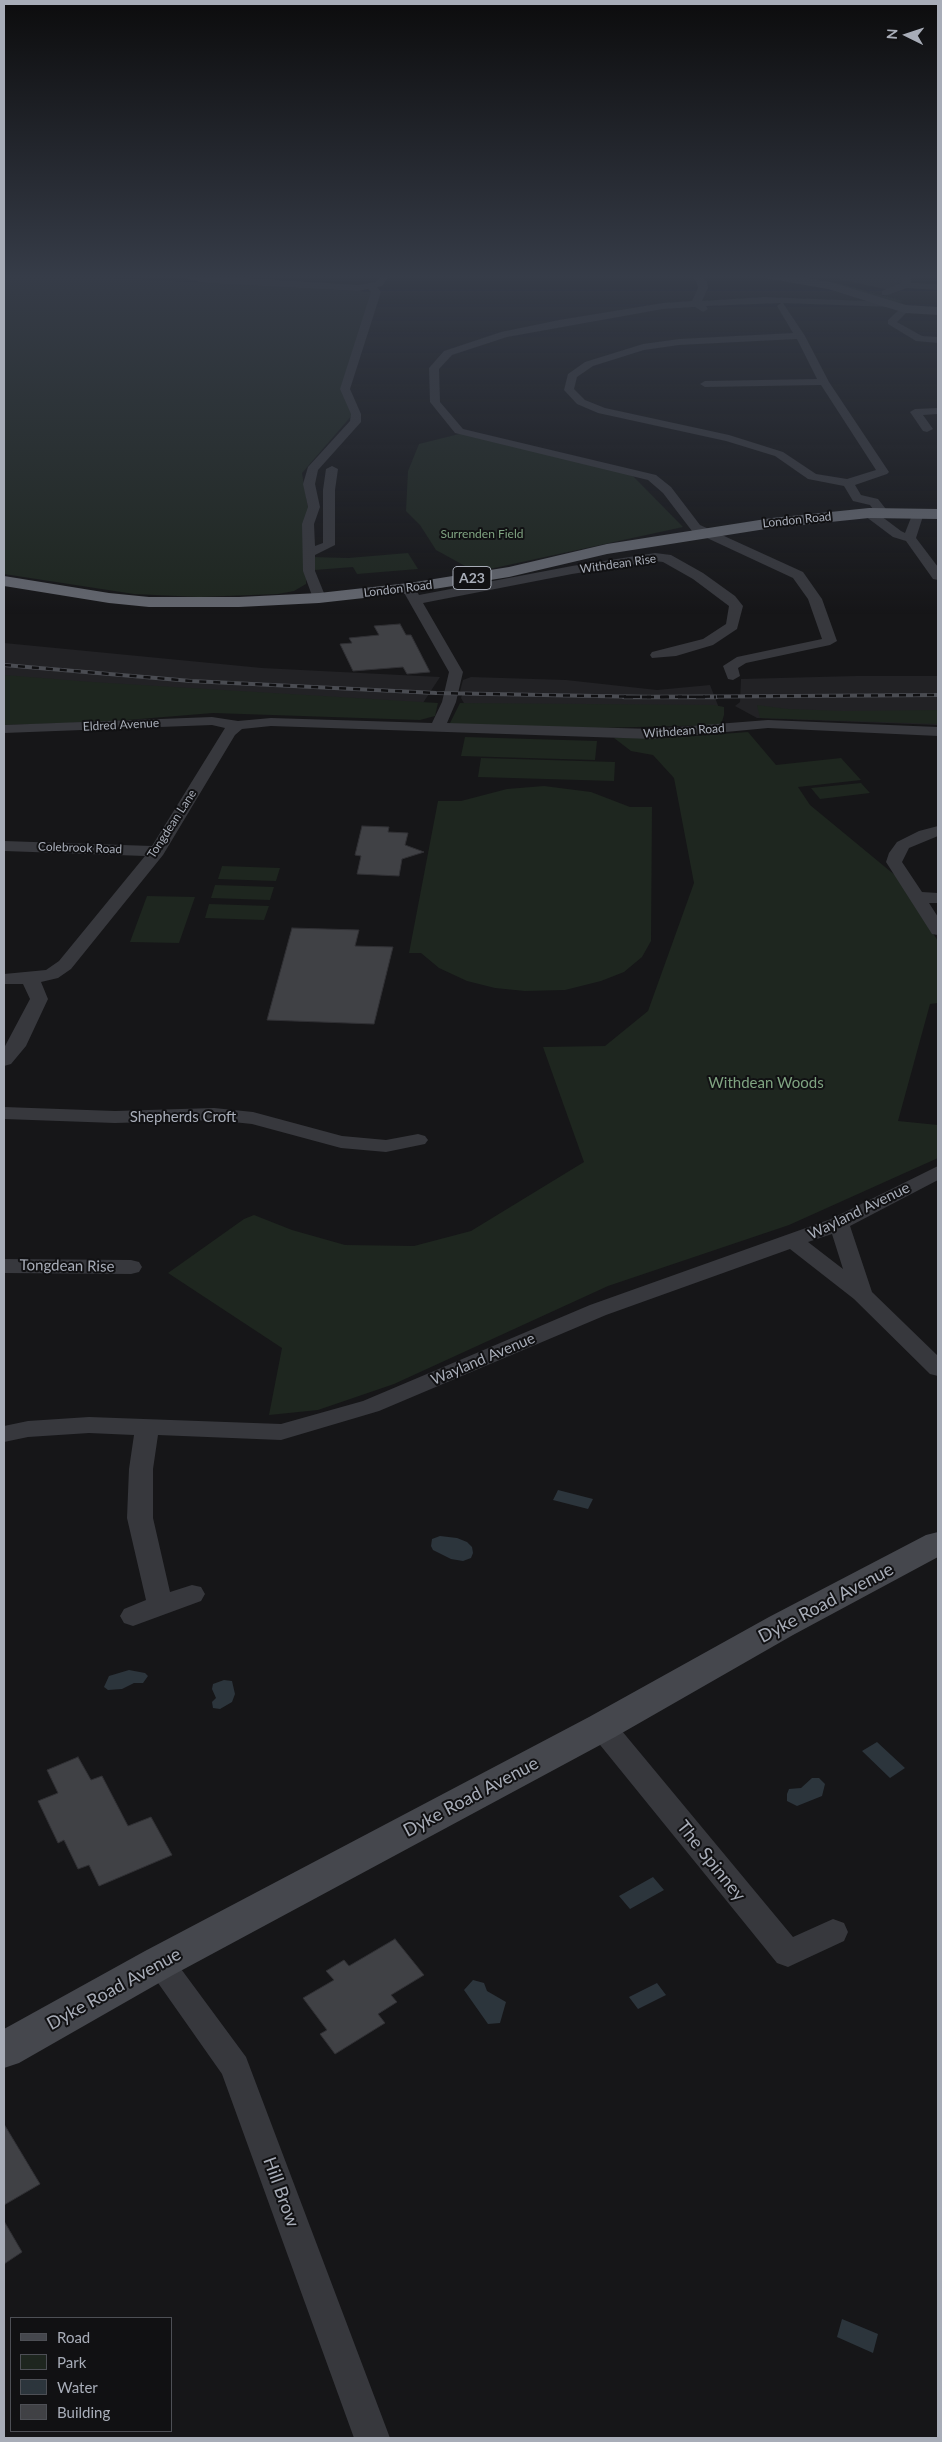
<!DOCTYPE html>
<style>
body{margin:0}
#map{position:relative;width:942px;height:2442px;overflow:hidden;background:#161618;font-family:Lato,sans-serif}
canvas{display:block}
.frame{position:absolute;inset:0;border:5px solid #a8adb8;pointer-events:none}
.legend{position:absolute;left:10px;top:2317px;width:162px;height:115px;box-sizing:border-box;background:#111113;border:1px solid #4d4f55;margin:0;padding:6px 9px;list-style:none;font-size:15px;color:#a8adb8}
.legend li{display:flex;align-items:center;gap:10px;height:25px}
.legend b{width:25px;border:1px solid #4d4f55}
.north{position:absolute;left:882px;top:10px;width:50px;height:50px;-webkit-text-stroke:4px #111113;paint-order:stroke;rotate:274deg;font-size:14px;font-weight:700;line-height:20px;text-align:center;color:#a8adb8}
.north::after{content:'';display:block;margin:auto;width:18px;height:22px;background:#a8adb8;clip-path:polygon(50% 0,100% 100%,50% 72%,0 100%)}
</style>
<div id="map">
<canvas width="942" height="2442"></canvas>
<div class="frame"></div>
<ul class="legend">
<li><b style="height:6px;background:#45474d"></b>Road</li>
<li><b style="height:14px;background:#1e261f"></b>Park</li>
<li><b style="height:14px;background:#2c353c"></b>Water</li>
<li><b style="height:14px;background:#404145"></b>Building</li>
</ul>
<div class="north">N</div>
</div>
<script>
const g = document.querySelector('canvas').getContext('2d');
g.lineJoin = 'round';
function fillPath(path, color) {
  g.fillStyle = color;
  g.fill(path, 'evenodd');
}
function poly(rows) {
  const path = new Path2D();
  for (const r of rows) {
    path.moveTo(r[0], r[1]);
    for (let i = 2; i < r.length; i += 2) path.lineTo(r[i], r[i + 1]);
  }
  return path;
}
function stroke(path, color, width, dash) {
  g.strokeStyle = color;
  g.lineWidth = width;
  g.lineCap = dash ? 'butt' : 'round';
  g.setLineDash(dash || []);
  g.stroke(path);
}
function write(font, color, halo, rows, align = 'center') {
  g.font = font + ' Lato,sans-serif';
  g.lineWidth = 4;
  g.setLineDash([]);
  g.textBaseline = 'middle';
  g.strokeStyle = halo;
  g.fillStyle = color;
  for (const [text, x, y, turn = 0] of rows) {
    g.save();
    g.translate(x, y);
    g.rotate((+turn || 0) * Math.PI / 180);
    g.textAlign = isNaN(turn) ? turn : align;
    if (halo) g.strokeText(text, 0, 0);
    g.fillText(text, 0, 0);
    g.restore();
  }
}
fillPath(poly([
 [817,274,902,274,901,282,889,290],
 [4,643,262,668,440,677,421,706,4,687],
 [856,676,938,676,938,725,757,718,735,706,740,702,741,679],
 [471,677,566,680,657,690,710,685,719,708,465,705,461,698,463,692,460,691,463,680]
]), '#222225');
fillPath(poly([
 [4,274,38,274,374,292,342,390,353,414,302,473,308,508,306,584,294,591,278,594,199,597,134,594,4,574],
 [771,274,787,274,841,284,903,301,899,303],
 [822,274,893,274,894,283,877,285],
 [463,433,631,474,683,527,476,572,436,550,420,525,406,511,408,471,419,444],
 [408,553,418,569,357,574,353,567,315,570,312,557,348,558],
 [4,675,92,682,438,703,435,716,420,720,213,713,103,722,4,725],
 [460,703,714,705,724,707,724,715,721,725,595,728,449,725],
 [757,705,788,709,844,711,938,710,938,724,760,718],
 [748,732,776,765,841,758,861,780,798,787,810,805,896,876,938,941,938,1003,930,1004,898,1121,938,1125,938,1158,789,1225,608,1286,394,1384,318,1410,269,1415,282,1348,168,1273,244,1219,254,1215,292,1230,345,1245,414,1246,471,1231,584,1162,543,1047,605,1046,648,1011,694,883,674,778,653,755,631,751,614,738,681,737],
 [465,737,597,741,595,760,461,756],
 [481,758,615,762,614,781,478,777],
 [861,783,870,793,820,799,811,788],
 [544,786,591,792,630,807,652,807,651,941,642,957,624,972,601,981,565,990,525,991,495,988,467,981,439,968,421,953,409,953,438,801,461,801,507,789],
 [222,866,280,868,276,881,218,879],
 [215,885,274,887,270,900,211,898],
 [147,896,195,897,179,943,130,942],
 [209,904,269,906,264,920,205,918]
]), '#1e261f');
fillPath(poly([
 [558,1490,593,1499,588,1509,553,1500],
 [440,1536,457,1538,467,1542,472,1547,473,1553,471,1558,463,1561,451,1559,433,1550,431,1546,432,1539],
 [129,1670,145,1673,148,1676,143,1683,134,1683,122,1689,108,1690,104,1687,109,1676],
 [224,1680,232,1681,235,1694,232,1702,220,1709,213,1708,212,1702,216,1698,212,1689,213,1684],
 [877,1742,905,1768,890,1778,862,1751],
 [812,1778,819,1778,825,1784,822,1796,797,1806,787,1801,787,1794,789,1789,801,1788],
 [653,1877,664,1890,630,1909,619,1896],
 [473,1980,484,1983,487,1991,506,2002,500,2023,488,2024,464,1990],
 [657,1983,666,1995,638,2009,629,1997],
 [842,2319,878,2334,873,2353,837,2337]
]), '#2c353c');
const building = poly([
 [400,624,406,635,411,635,430,672,407,674,403,667,353,671,340,644,352,643,349,638,379,635,374,626,400,624],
 [362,826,389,827,388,832,408,833,405,845,424,852,402,859,399,876,357,874,361,856,355,855,362,826],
 [292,928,359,930,355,946,393,947,374,1024,267,1020,292,928],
 [78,1757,91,1780,102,1776,128,1826,151,1817,172,1855,99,1886,89,1865,78,1869,64,1840,58,1843,38,1801,58,1793,47,1770,78,1757],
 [395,1939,424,1975,391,1995,397,2002,378,2014,385,2023,335,2054,320,2034,327,2030,303,1998,334,1980,326,1971,344,1960,349,1966,395,1939],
 [4,2124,40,2184,4,2205,4,2124],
 [4,2221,22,2252,4,2264,4,2221]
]);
fillPath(building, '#404145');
stroke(building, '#303034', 1);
fillPath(poly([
 [180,274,358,285,376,282,382,274,391,274,382,286,377,287,381,292,350,389,361,414,361,422,318,470,315,484,320,507,314,524,315,546,323,543,323,490,326,469,332,466,338,469,335,490,335,545,315,555,315,571,326,598,324,601,314,601,303,571,302,524,308,507,303,484,308,467,350,421,351,414,340,389,371,292,368,289,358,291,207,283,191,280,180,274],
 [690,274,699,274,707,282,708,288,702,301,764,297,893,302,893,306,890,307,783,303,805,336,829,382,889,472,887,474,855,485,861,495,878,499,889,513,887,516,881,516,901,531,905,533,914,510,922,510,924,513,916,538,938,567,938,580,933,579,906,541,893,537,865,516,863,513,865,510,869,509,876,513,870,505,853,501,844,486,808,479,775,456,726,441,598,413,577,404,564,390,568,374,585,362,643,344,679,339,793,333,777,306,781,303,706,306,708,309,703,312,695,307,663,309,507,337,452,355,439,369,440,402,463,429,656,475,671,487,700,525,803,572,822,599,837,641,830,645,746,663,738,668,740,676,733,680,728,679,723,666,737,657,822,639,808,599,793,578,692,531,663,493,648,480,455,433,430,402,429,368,444,351,501,332,559,320,663,303,692,301,698,288,697,283,690,274],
 [797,339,817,379,705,381,700,384,705,387,821,385,876,470,847,479,816,474,783,452,729,435,605,408,585,400,574,389,577,377,593,366,644,350,679,345,797,339],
 [903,274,911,274,911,283,938,284,938,290,907,288,888,295,882,295,882,291,901,283,903,274],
 [902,307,910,309,897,322,922,336,938,337,938,343,916,341,888,324,888,320,902,307],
 [938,408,938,414,923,415,933,429,927,432,923,431,910,412,915,409,938,408],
 [655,553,671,555,703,573,735,596,743,606,737,629,713,645,676,656,652,658,650,655,652,652,703,639,726,624,729,606,693,579,663,562,655,561,572,574,423,603,463,672,456,702,447,723,652,729,768,720,938,727,938,736,768,728,652,739,271,726,242,729,235,735,163,855,71,969,58,978,41,982,48,999,26,1046,11,1064,4,1066,4,1048,30,999,23,984,4,984,4,974,46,970,59,961,145,856,4,851,4,841,152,846,225,728,212,725,4,733,4,725,212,717,238,721,271,718,432,723,442,702,449,672,402,589,404,586,414,586,419,595,572,566,655,553],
 [938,826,938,836,909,848,902,862,922,892,938,893,938,903,929,903,938,917,938,935,932,934,886,862,889,853,897,842,919,831,938,826],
 [4,1107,115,1111,214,1108,253,1112,342,1136,386,1140,418,1134,425,1136,428,1140,425,1144,386,1152,341,1148,252,1124,214,1120,115,1123,4,1119,4,1107],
 [938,1166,938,1180,850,1226,872,1292,938,1356,938,1376,930,1374,854,1299,790,1249,606,1315,379,1411,281,1440,158,1435,153,1469,153,1518,170,1592,192,1585,201,1587,205,1594,201,1601,133,1626,124,1623,120,1616,124,1609,146,1600,127,1518,129,1469,134,1435,89,1433,28,1437,4,1442,4,1426,28,1421,89,1417,281,1424,363,1401,590,1305,831,1219,938,1166],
 [832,1234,843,1269,808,1242,832,1234],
 [4,1259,131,1260,139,1262,142,1267,139,1272,131,1274,4,1273,4,1259],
 [602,1716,612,1719,793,1937,833,1919,844,1923,848,1932,844,1941,788,1967,777,1963,592,1735,588,1727,592,1719,602,1716],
 [159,1950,170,1954,246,2057,390,2438,354,2438,222,2074,144,1963,148,1954,159,1950]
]), '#37383d');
fillPath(poly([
 [759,274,782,274,830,282,906,305,938,307,938,315,905,313,828,289,765,278,759,274],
 [938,1532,938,1557,793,1635,615,1737,173,1975,19,2063,4,2068,4,2029,145,1951,589,1717,769,1617,926,1535,938,1532]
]), '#45474d');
fillPath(poly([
 [869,508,938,509,938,519,869,518,772,528,607,554,509,577,409,593,319,603,239,607,149,607,109,603,4,586,4,576,109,593,149,597,239,597,319,593,409,583,509,567,607,544,772,518,869,508]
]), '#63666e');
const railFar1 = poly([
 [4,665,191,681,436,693,649,697,938,695]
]);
const rail = poly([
 [624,697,716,697]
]);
stroke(railFar1, '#4a4c52', 4);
stroke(rail, '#4a4c52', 4.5);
stroke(railFar1, '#111113', 2.5, [7]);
stroke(rail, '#111113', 3, [9]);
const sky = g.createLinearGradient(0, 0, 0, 615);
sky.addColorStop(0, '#0c0c0d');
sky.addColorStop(0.45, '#363c48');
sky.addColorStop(1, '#363c4800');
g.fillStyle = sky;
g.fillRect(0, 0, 942, 615);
write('12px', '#a8adb8', '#111113', [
 ["London Road",797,520,-6],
 ["Withdean Rise",618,564,-8],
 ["London Road",398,589,-7],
 ["Eldred Avenue",121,725,-3],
 ["Withdean Road",684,731,-4],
 ["Tongdean Lane",172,824,-57],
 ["Colebrook Road",80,848,2]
]);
write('12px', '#7fa381', '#111113', [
 ["Surrenden Field",482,534]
]);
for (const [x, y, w] of [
 [472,578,38]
]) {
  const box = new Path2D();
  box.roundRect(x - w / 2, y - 11.5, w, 23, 4);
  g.fillStyle = '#111113';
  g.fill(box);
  stroke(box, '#a8adb8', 1);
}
write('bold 14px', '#a8adb8', null, [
 ["A23",472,578]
]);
write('15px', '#7fa381', '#111113', [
 ["Withdean Woods",766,1083]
]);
write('15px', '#a8adb8', '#111113', [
 ["Shepherds Croft",183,1117],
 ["Wayland Avenue",859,1211,-26],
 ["Tongdean Rise",67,1266,1],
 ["Wayland Avenue",483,1359,-23]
]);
write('18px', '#a8adb8', '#111113', [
 ["Dyke Road Avenue",826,1603,-28],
 ["Dyke Road Avenue",471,1797,-28],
 ["The Spinney",711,1861,51],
 ["Dyke Road Avenue",114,1989,-29],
 ["Hill Brow",281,2192,70]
]);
</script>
